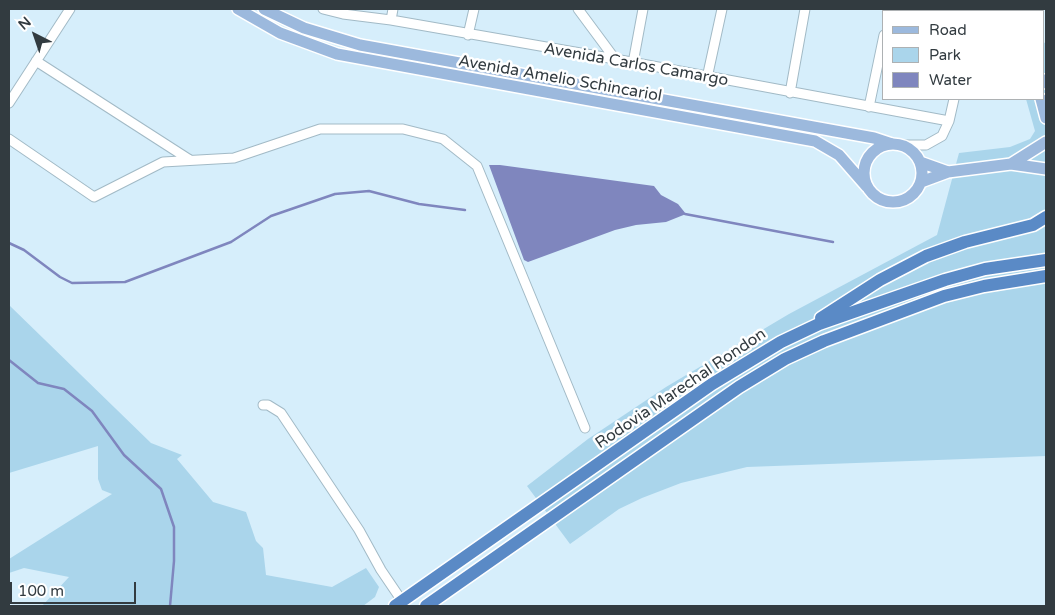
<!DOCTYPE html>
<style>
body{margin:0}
#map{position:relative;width:1055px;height:615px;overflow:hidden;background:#d6eefb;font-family:"Varela Round",sans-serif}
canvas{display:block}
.frame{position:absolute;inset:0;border:10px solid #323b40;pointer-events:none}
.legend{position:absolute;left:882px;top:10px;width:162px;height:90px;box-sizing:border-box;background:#fff;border:1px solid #adb1b3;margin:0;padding:6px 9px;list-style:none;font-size:15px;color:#323b40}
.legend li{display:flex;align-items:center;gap:10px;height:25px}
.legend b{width:25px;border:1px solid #adb1b3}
.north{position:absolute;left:10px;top:10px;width:50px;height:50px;-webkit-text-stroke:4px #fff;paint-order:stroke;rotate:319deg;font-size:14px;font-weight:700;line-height:20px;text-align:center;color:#323b40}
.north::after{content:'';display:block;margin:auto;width:18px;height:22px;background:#323b40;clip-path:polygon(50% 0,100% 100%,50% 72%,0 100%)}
.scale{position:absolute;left:10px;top:582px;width:126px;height:22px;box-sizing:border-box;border:2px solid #323b40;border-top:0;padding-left:6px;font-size:15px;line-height:18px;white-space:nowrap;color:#323b40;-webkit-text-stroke:4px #fff;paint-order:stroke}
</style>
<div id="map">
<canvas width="1055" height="615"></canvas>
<div class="frame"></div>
<ul class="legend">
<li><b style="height:6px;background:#9cb9dd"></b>Road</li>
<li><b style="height:14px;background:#aad5eb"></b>Park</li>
<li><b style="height:14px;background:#7f86be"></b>Water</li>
</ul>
<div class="north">N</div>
<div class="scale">100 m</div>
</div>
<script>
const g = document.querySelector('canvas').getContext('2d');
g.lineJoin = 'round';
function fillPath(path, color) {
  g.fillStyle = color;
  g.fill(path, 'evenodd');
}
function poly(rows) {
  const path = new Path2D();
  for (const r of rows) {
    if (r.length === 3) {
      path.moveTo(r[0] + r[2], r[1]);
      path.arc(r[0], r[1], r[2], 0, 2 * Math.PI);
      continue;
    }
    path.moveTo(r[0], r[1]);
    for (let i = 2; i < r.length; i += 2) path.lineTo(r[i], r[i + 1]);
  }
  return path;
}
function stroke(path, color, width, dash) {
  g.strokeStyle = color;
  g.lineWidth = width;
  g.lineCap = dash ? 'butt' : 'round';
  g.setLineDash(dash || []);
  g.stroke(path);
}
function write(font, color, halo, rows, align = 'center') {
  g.font = font + ' "Varela Round",sans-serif';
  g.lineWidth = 5;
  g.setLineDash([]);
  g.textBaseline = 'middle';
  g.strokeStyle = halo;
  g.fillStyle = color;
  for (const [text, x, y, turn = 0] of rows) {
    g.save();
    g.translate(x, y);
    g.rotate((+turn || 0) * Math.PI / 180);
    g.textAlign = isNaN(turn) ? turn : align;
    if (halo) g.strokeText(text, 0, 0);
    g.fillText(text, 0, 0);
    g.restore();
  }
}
fillPath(poly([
 [1046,42,1046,456,747,467,681,483,642,498,619,509,570,544,527,486,588,439,666,387,789,314,937,235,959,153,1010,147,1030,139,1035,131,1026,99,1044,99,1044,43],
 [9,305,151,443,182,455,177,459,213,502,246,512,256,541,263,548,266,575,332,587,366,568,379,587,375,597,363,606,42,606,69,577,24,568,9,573,9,559,112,494,102,490,98,479,98,446,9,473]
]), '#aad5eb');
fillPath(poly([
 [489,165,500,165,654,186,661,195,678,204,686,214,666,222,636,225,615,230,528,262,524,260]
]), '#7f86be');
stroke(poly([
 [685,214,833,242],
 [9,243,24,250,60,277,72,283,125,282,231,242,271,216,335,194,369,191,419,204,465,210],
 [9,360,38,383,64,389,92,411,124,455,161,489,174,527,174,561,170,606]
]), '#7f86be', 2.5);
const minor = poly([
 [323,9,343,14,391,20,615,59,949,121],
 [578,9,615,59],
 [888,11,889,9],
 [970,11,970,9],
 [391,20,393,9],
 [468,35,474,9],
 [36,61,190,160],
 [633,63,643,9],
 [707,78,722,9],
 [790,93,805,9],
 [9,103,70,9],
 [869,107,884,35],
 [9,139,94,197,163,162,234,158,320,129,403,129,443,139,477,166,585,428],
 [901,145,926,145,942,136,949,121,954,99],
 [263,405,268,405,281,413,359,530,381,570,402,601]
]);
const major = poly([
 [238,9,280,33,337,54,815,141,839,155,867,187],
 [264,9,304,28,360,45,874,138,892,144],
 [1013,9,1014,11],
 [1044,80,1046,83],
 [1041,99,1046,118],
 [893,173,29],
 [920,162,948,172],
 [1011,164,1046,142],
 [921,182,948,172,1011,164,1046,169]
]);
const highway = poly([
 [821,318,880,280,926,256,965,242,1033,225,1046,217],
 [395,606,712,384,781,342,819,324,945,280,985,269,1046,260],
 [426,606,739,387,785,359,824,341,944,296,984,286,1046,276]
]);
stroke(minor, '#a2bac6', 11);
stroke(major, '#fff', 14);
stroke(highway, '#fff', 15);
stroke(minor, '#fff', 9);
stroke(major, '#9cb9dd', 11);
stroke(highway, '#5a8ac6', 12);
write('16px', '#323b40', '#fff', [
 ["Avenida Carlos Camargo",636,65,10],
 ["Avenida Amelio Schincariol",560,79,10],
 ["Rodovia Marechal Rondon",681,389,-34]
]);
</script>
